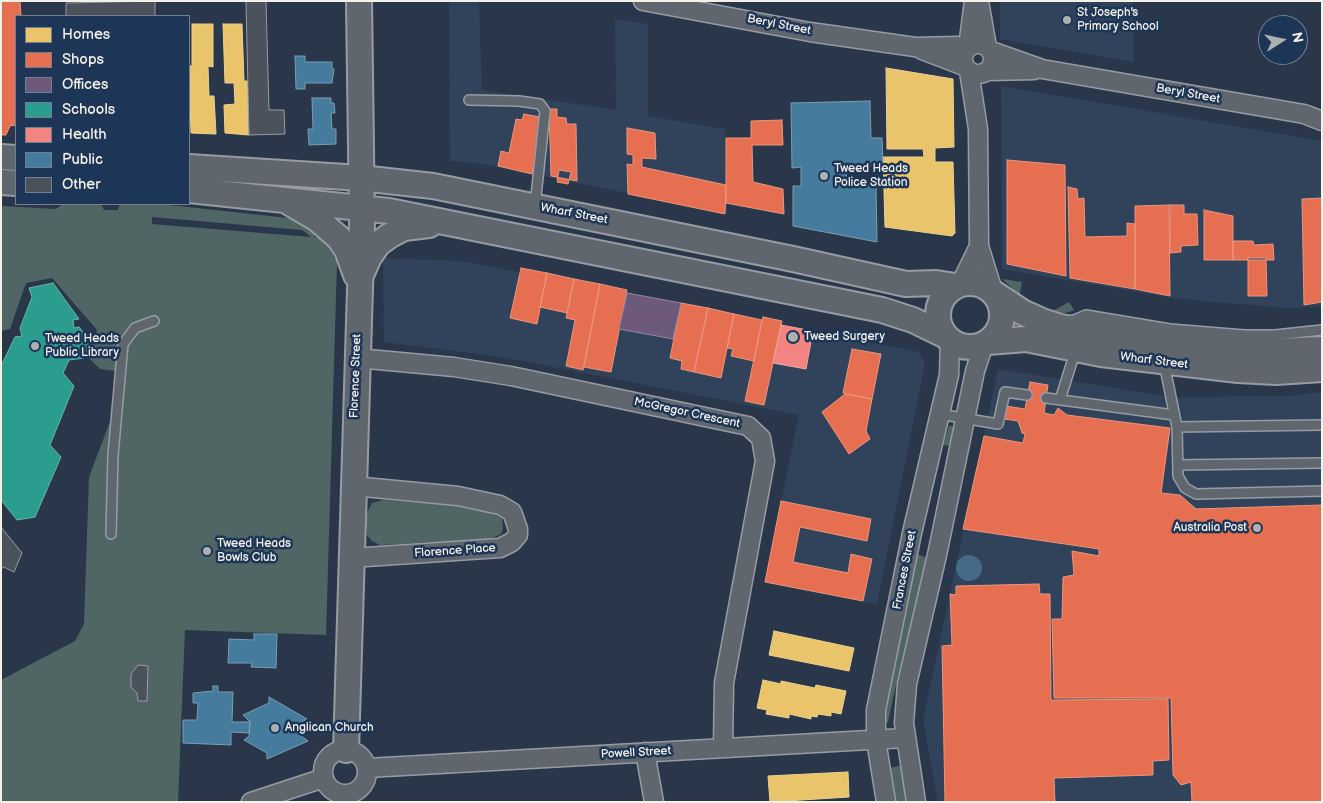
<!DOCTYPE html>
<style>
body{margin:0}
#map{position:relative;width:1323px;height:803px;overflow:hidden;background:#2a374a;font-family:"Balsamiq Sans",sans-serif}
canvas{display:block}
.frame{position:absolute;inset:0;border:2px solid #f4f1e8;pointer-events:none}
.legend{position:absolute;left:15px;top:15px;width:175px;height:190px;box-sizing:border-box;background:#1d3557;border:1px solid #738091;margin:0;padding:6px 9px;list-style:none;font-size:15px;color:#f4f1e8}
.legend li{display:flex;align-items:center;gap:10px;height:25px}
.legend b{width:25px;border:1px solid #738091}
.north{position:absolute;left:1258px;top:15px;width:50px;height:50px;box-sizing:border-box;background:#1d3557;border:1px solid #738091;border-radius:50%;rotate:80deg;font-size:14px;font-weight:700;line-height:20px;text-align:center;color:#f4f1e8}
.north::after{content:'';display:block;margin:auto;width:18px;height:22px;background:#adb0b1;clip-path:polygon(50% 0,100% 100%,50% 72%,0 100%)}
</style>
<div id="map">
<canvas width="1323" height="803"></canvas>
<div class="frame"></div>
<ul class="legend">
<li><b style="height:14px;background:#e9c46a"></b>Homes</li>
<li><b style="height:14px;background:#e76f51"></b>Shops</li>
<li><b style="height:14px;background:#6d597a"></b>Offices</li>
<li><b style="height:14px;background:#2a9d8f"></b>Schools</li>
<li><b style="height:14px;background:#f28482"></b>Health</li>
<li><b style="height:14px;background:#457b9d"></b>Public</li>
<li><b style="height:14px;background:#4b525c"></b>Other</li>
</ul>
<div class="north">N</div>
</div>
<script>
const g = document.querySelector('canvas').getContext('2d');
g.lineJoin = 'round';
function fillPath(path, color) {
  g.fillStyle = color;
  g.fill(path, 'evenodd');
}
function poly(rows) {
  const path = new Path2D();
  for (const r of rows) {
    if (r.length === 3) {
      path.moveTo(r[0] + r[2], r[1]);
      path.arc(r[0], r[1], r[2], 0, 2 * Math.PI);
      continue;
    }
    path.moveTo(r[0], r[1]);
    for (let i = 2; i < r.length; i += 2) path.lineTo(r[i], r[i + 1]);
  }
  return path;
}
function stroke(path, color, width, dash) {
  g.strokeStyle = color;
  g.lineWidth = width;
  g.lineCap = dash ? 'butt' : 'round';
  g.setLineDash(dash || []);
  g.stroke(path);
}
function write(font, color, halo, rows, align = 'center') {
  g.font = font + ' "Balsamiq Sans",sans-serif';
  g.lineWidth = 5;
  g.setLineDash([]);
  g.textBaseline = 'middle';
  g.strokeStyle = halo;
  g.fillStyle = color;
  for (const [text, x, y, turn = 0] of rows) {
    g.save();
    g.translate(x, y);
    g.rotate((+turn || 0) * Math.PI / 180);
    g.textAlign = isNaN(turn) ? turn : align;
    if (halo) g.strokeText(text, 0, 0);
    g.fillText(text, 0, 0);
    g.restore();
  }
}
fillPath(poly([
 [449,1,479,1,482,90,616,110,615,19,648,24,648,116,725,129,727,213,482,164,450,161],
 [1000,1,1133,1,1134,62,1000,39],
 [1001,86,1322,141,1322,307,1282,308,1173,298,1002,269],
 [383,258,462,261,919,352,925,363,877,604,765,582,799,415,502,357,384,342],
 [998,369,1170,397,1289,396,1322,392,1322,802,938,802,923,720]
]), '#31425b');
fillPath(poly([
 [63,204,101,204,104,210,118,210,120,204,160,204,288,218,307,223,323,232,313,237,324,238,337,262,326,635,185,630,178,802,1,802,1,680,75,641,84,624,89,477,114,411,116,371,100,369,88,357,97,330,52,278,26,283,10,329,1,331,1,206,56,209],
 [152,217,302,230,311,237,152,224],
 [1002,279,1022,282,1019,298,1011,287],
 [1069,302,1074,310,1072,311,1057,315,1049,313],
 [949,426,952,426,954,430,951,446,943,445],
 [383,500,449,505,493,513,502,519,503,529,501,534,490,539,380,545,372,541,367,535,367,513,372,503],
 [916,554,928,558,898,676,888,722,885,723,882,719],
 [902,765,910,802,896,802,890,768]
]), '#506664');
fillPath(poly([
 [969,568,13]
]), '#446989');
const homes = poly([
 [192,24,213,24,213,67,208,66,209,96,214,96,216,134,191,133,189,66,192,66,192,24],
 [223,24,242,24,244,81,248,81,249,135,225,133,224,105,235,104,234,83,225,83,223,24],
 [886,68,953,79,954,147,935,148,935,162,953,162,955,233,952,236,885,227,883,157,924,157,923,149,887,149,886,68],
 [774,631,854,648,849,671,769,655,774,631],
 [763,680,781,684,781,681,815,688,816,685,846,691,841,714,831,712,831,716,818,714,817,717,811,716,811,719,789,714,789,718,766,714,767,710,757,708,763,680],
 [848,772,849,797,770,802,768,776,848,772]
]);
fillPath(homes, '#e9c46a');
stroke(homes, '#ecd290', 1);
const shops = poly([
 [1,1,20,1,21,16,16,16,16,125,10,126,6,135,1,135,1,1],
 [549,109,557,109,557,117,566,118,567,124,576,124,577,181,551,176,549,109],
 [524,114,540,117,539,124,543,125,532,174,498,166,501,151,509,153,516,119,522,120,524,114],
 [782,120,783,145,752,145,753,182,783,189,784,214,726,203,726,138,751,138,751,121,782,120],
 [627,128,655,133,656,159,642,158,642,167,726,185,725,214,628,194,627,164,633,165,633,155,627,154,627,128],
 [1007,160,1065,165,1066,276,1007,264,1007,160],
 [559,170,571,172,568,184,557,182,559,170],
 [1068,187,1077,189,1078,199,1084,198,1085,237,1127,236,1127,223,1135,224,1135,289,1070,278,1068,187],
 [1322,198,1322,302,1304,305,1302,199,1322,198],
 [1169,205,1170,296,1135,289,1135,206,1169,205],
 [1170,205,1184,205,1184,214,1197,214,1198,245,1181,246,1181,252,1170,253,1170,205],
 [1204,210,1233,216,1233,260,1204,260,1204,210],
 [1233,241,1253,241,1254,245,1273,244,1274,260,1233,260,1233,241],
 [1248,258,1266,258,1267,296,1248,296,1248,258],
 [521,268,547,273,537,324,510,318,521,268],
 [547,273,574,279,567,313,540,307,547,273],
 [574,279,600,284,583,370,566,366,575,320,566,318,574,279],
 [600,284,627,290,611,372,584,367,600,284],
 [681,303,708,308,694,372,681,369,682,361,670,358,681,303],
 [708,308,734,314,721,378,694,372,708,308],
 [734,314,762,320,754,361,731,356,733,349,727,348,734,314],
 [763,317,782,321,764,405,745,401,763,317],
 [852,349,881,354,872,399,843,393,852,349],
 [1030,382,1048,385,1044,413,1054,415,1058,408,1067,415,1170,428,1161,493,1180,495,1196,509,1322,505,1322,802,1192,802,1191,782,1181,785,1173,775,1171,698,1054,698,1052,619,1062,619,1063,577,1074,575,1072,551,1099,556,1099,549,963,529,984,436,1023,443,1025,434,1022,433,1018,421,1004,419,1006,406,1025,409,1030,382],
 [845,394,872,399,866,431,870,439,849,454,822,412,845,394],
 [781,501,871,519,867,541,800,527,793,562,848,573,851,554,872,559,863,601,765,582,781,501],
 [1039,584,1040,594,1050,594,1051,700,1168,699,1169,760,1153,761,1153,775,1054,778,1055,802,945,802,942,646,952,645,950,594,956,595,956,586,1039,584]
]);
fillPath(shops, '#e76f51');
stroke(shops, '#eb967e', 1);
const offices = poly([
 [627,293,681,303,673,339,619,329,627,293]
]);
fillPath(offices, '#6d597a');
stroke(offices, '#96879b', 1);
const schools = poly([
 [53,283,79,319,73,320,74,328,79,327,91,342,84,358,69,360,63,373,74,386,50,445,61,457,35,517,17,520,1,500,1,366,15,337,22,336,20,328,32,297,29,288,53,283]
]);
fillPath(schools, '#2a9d8f');
stroke(schools, '#67b6aa', 1);
const health = poly([
 [781,325,813,331,806,369,773,363,781,325]
]);
fillPath(health, '#f28482');
stroke(health, '#f3a5a1', 1);
const public = poly([
 [295,56,305,56,305,62,332,62,332,69,334,69,332,83,305,83,305,89,296,89,295,56],
 [312,98,331,98,331,103,334,103,335,113,331,113,332,129,336,129,336,144,309,145,308,129,313,129,312,98],
 [870,101,871,138,882,138,883,166,846,166,847,186,876,185,877,242,793,226,793,186,801,186,801,167,792,168,791,103,870,101],
 [254,634,277,634,276,668,251,667,252,663,228,663,229,639,254,640,254,634],
 [213,686,218,686,218,692,233,692,232,722,250,722,249,733,231,732,231,745,183,743,183,720,197,720,198,703,193,703,193,693,213,691,213,686],
 [269,697,307,719,300,723,300,735,308,741,267,759,267,753,244,740,249,736,250,722,243,715,269,703,269,697]
]);
fillPath(public, '#457b9d');
stroke(public, '#7a9eb4', 1);
const building = poly([
 [155,1,155,16,66,16,66,3,155,1],
 [246,1,266,1,269,110,284,110,285,134,249,135,246,1],
 [1,527,22,553,14,572,4,567,1,569,1,527],
 [138,665,148,666,147,701,138,701,137,693,131,687,131,674,138,665]
]);
fillPath(building, '#4b525c');
stroke(building, '#979ca3', 1);
const lane = poly([
 [469,100,519,101,540,104,545,111,535,206],
 [1067,323,1086,315,1170,329,1244,335,1275,335,1322,330],
 [1164,363,1177,427,1178,476,1185,488,1196,494,1322,491],
 [1046,398,1174,415],
 [1060,400,1076,349],
 [939,414,998,424,1005,392,1027,395],
 [1177,427,1322,425],
 [1178,465,1322,463],
 [111,534,113,455,123,344,135,328,154,321]
]);
const street = poly([
 [643,1,810,32,915,47,957,46,967,48],
 [979,1,987,47],
 [978,59,15],
 [968,47,974,1],
 [922,50,964,66],
 [991,51,1042,69,1304,114,1322,121],
 [969,71,978,129,979,246,993,291],
 [987,71,1034,70],
 [961,283,979,246],
 [357,358,454,367,511,376,748,426,761,438,765,461,724,683,723,748],
 [351,558,500,548,512,542,518,535,518,529,512,512,500,505,458,496,353,486],
 [345,772,22],
 [645,752,654,802],
 [367,768,905,738],
 [251,802,324,778],
 [886,802,876,740,876,710,912,533,949,375,950,340],
 [916,802,904,723,907,684,937,555,975,371,984,344]
]);
const secondary = poly([
 [1,157,16,158],
 [189,167,361,178,433,186,793,259,906,284,936,283,955,286],
 [1,182,16,183],
 [189,190,389,211,882,310,913,320,946,336],
 [290,203,316,218,339,238,347,250,356,275],
 [362,273,369,257,378,244,389,236,404,228,429,225],
 [970,315,32],
 [995,294,1022,312,1042,321,1060,327,1202,347,1276,351,1322,349],
 [988,342,1026,339,1101,354,1238,370,1276,372,1322,369],
 [346,750,362,223,359,1]
]);
stroke(lane, '#979ca3', 12);
stroke(street, '#979ca3', 21);
stroke(secondary, '#979ca3', 28);
stroke(lane, '#60666e', 9);
stroke(street, '#60666e', 18);
stroke(secondary, '#60666e', 24);
for (const [x, y, r, color] of [
 [1067,20,5,"#adb0b1"],
 [824,176,5,"#adb0b1"],
 [793,337,6,"#adb0b1"],
 [35,346,5,"#adb0b1"],
 [1257,528,5,"#adb0b1"],
 [207,551,5,"#adb0b1"],
 [275,728,5,"#adb0b1"]
]) {
  const dot = new Path2D();
  dot.arc(x, y, r, 0, 2 * Math.PI);
  g.fillStyle = color;
  g.fill(dot);
  stroke(dot, '#1d3557', 2);
}
write('12px', '#f4f1e8', '#1d3557', [
 ["St Joseph's",1077,13],
 ["Primary School",1077,27],
 ["Tweed Heads",834,169],
 ["Police Station",834,183],
 ["Tweed Surgery",804,337],
 ["Tweed Heads",45,339],
 ["Public Library",45,353],
 ["Australia Post",1247,528,"right"],
 ["Tweed Heads",217,544],
 ["Bowls Club",217,558],
 ["Anglican Church",285,728]
], 'left');
write('12px', '#f4f1e8', '#1d3557', [
 ["Beryl Street",779,25,11],
 ["Beryl Street",1188,94,10],
 ["Wharf Street",574,214,11],
 ["Wharf Street",1154,361,7],
 ["Florence Street",356,376,-88],
 ["McGregor Crescent",687,413,12],
 ["Florence Place",455,551,-4],
 ["Frances Street",905,570,-79],
 ["Powell Street",636,753,-3]
]);
</script>
